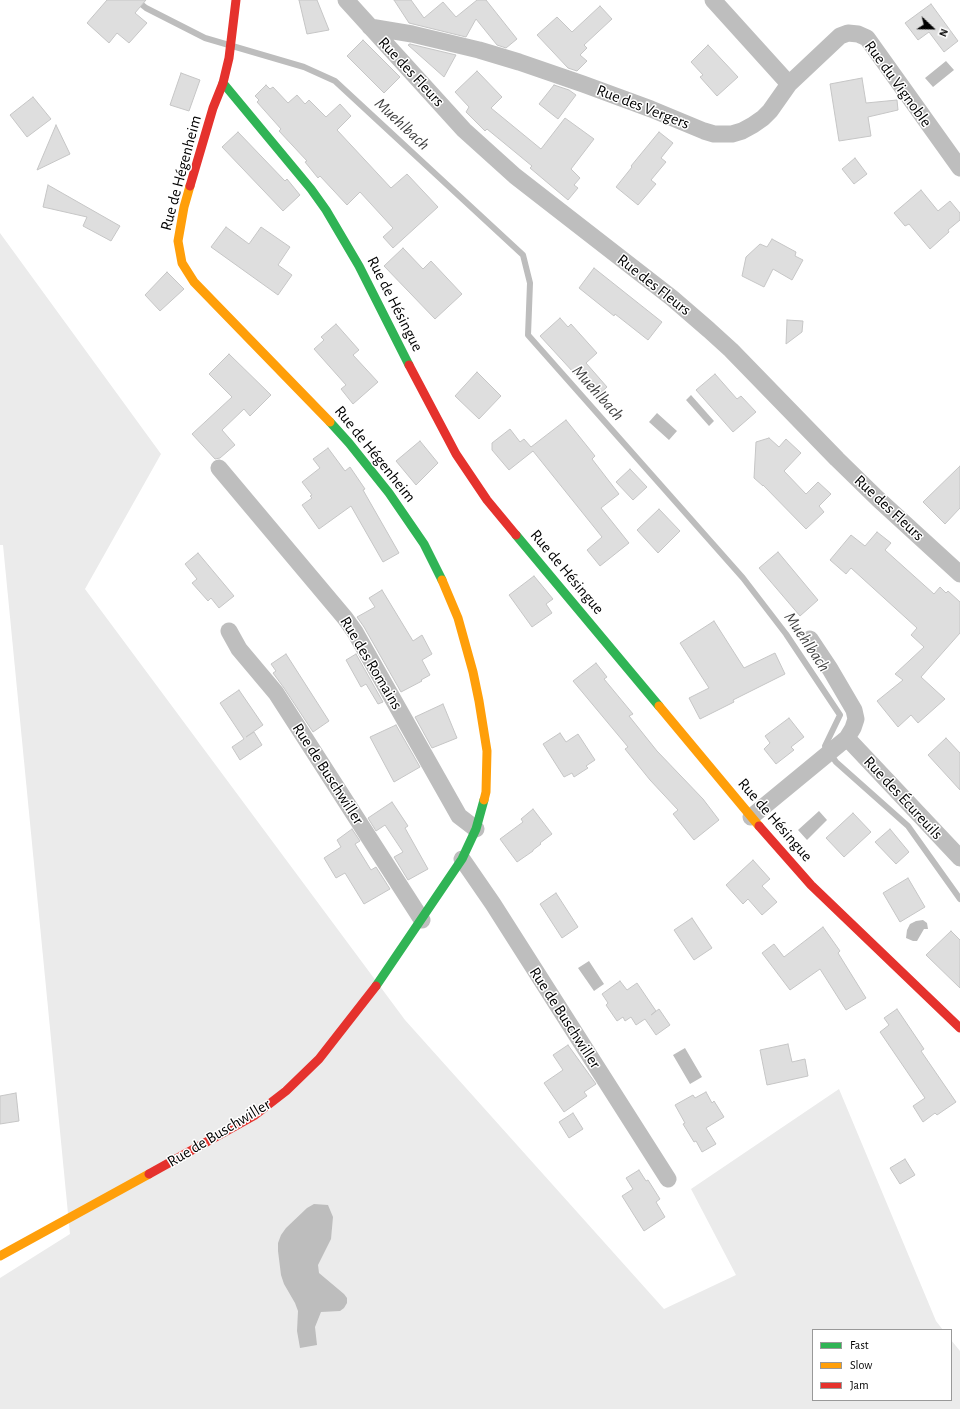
<!DOCTYPE html>
<meta charset="utf-8">
<style>
body{margin:0}
#map{position:relative;width:960px;height:1409px;overflow:hidden;background:#fff;font-family:"Alegreya Sans",sans-serif}
canvas{display:block}
.legend{position:absolute;left:812px;top:1329px;width:140px;height:72px;box-sizing:border-box;background:#fff;border:1px solid #999;margin:0;padding:5px 7px;list-style:none;font-size:12px;color:#000}
.legend li{display:flex;align-items:center;gap:8px;height:20px}
.legend b{width:20px;border:1px solid #999}
.north{position:absolute;left:912px;top:8px;width:40px;height:40px;-webkit-text-stroke:3px #fff;paint-order:stroke;rotate:112deg;font-size:11px;font-weight:700;line-height:16px;text-align:center;color:#000}
.north::after{content:'';display:block;margin:auto;width:14px;height:18px;background:#000;clip-path:polygon(50% 0,100% 100%,50% 72%,0 100%)}
</style>
<div id="map">
<canvas width="960" height="1409"></canvas>
<ul class="legend">
<li><b style="height:5px;background:#30b455"></b>Fast</li>
<li><b style="height:5px;background:#ff9f0a"></b>Slow</li>
<li><b style="height:5px;background:#e5322d"></b>Jam</li>
</ul>
<div class="north">N</div>
</div>
<script>
const g = document.querySelector('canvas').getContext('2d');
g.lineJoin = 'round';
function fillPath(path, color) {
  g.fillStyle = color;
  g.fill(path, 'evenodd');
}
function poly(rows) {
  const path = new Path2D();
  for (const r of rows) {
    path.moveTo(r[0], r[1]);
    for (let i = 2; i < r.length; i += 2) path.lineTo(r[i], r[i + 1]);
  }
  return path;
}
function stroke(path, color, width, dash) {
  g.strokeStyle = color;
  g.lineWidth = width;
  g.lineCap = dash ? 'butt' : 'round';
  g.setLineDash(dash || []);
  g.stroke(path);
}
function write(font, color, halo, rows, align = 'center') {
  g.font = font + ' "Alegreya Sans",sans-serif';
  g.lineWidth = 3;
  g.setLineDash([]);
  g.textBaseline = 'middle';
  g.strokeStyle = halo;
  g.fillStyle = color;
  for (const [text, x, y, turn = 0] of rows) {
    g.save();
    g.translate(x, y);
    g.rotate((+turn || 0) * Math.PI / 180);
    g.textAlign = isNaN(turn) ? turn : align;
    if (halo) g.strokeText(text, 0, 0);
    g.fillText(text, 0, 0);
    g.restore();
  }
}
fillPath(poly([
 [0,233,161,454,85,589,405,1020,664,1309,736,1275,691,1189,839,1089,936,1321,943,1330,813,1330,813,1400,951,1400,951,1340,960,1351,960,1409,0,1409,0,1278,70,1234,3,545,0,545]
]), '#ebebeb');
fillPath(poly([
 [946,61,954,70,933,87,925,78],
 [691,395,714,421,709,426,686,400],
 [657,413,677,431,669,440,649,422],
 [819,811,827,820,807,840,798,830],
 [923,920,927,923,928,929,924,929,917,941,913,941,906,938,907,930,910,924,916,921],
 [589,961,604,984,594,991,578,968],
 [685,1048,702,1077,690,1084,673,1055],
 [314,1204,328,1205,333,1217,331,1239,318,1265,319,1273,344,1294,347,1298,347,1303,344,1308,340,1311,321,1312,315,1327,317,1345,300,1348,297,1331,298,1311,295,1303,284,1284,281,1275,278,1251,278,1243,281,1235,286,1228,307,1208]
]), '#bdbdbd');
stroke(poly([
 [136,0,146,8,205,38,304,67,335,81,523,255,530,283,528,335,743,578,786,634,840,715,825,746,836,762,908,826,960,899]
]), '#bdbdbd', 6);
const building = poly([
 [107,0,146,0,135,13,147,23,129,43,117,33,109,43,87,23,107,0],
 [299,0,317,0,329,30,307,34,299,0],
 [394,0,411,0,424,18,443,2,456,17,477,0,486,0,517,39,506,48,497,45,476,19,466,37,409,23,394,0],
 [931,4,958,41,944,52,929,32,918,40,905,23,931,4],
 [600,6,612,19,584,45,587,48,580,55,587,61,577,71,568,68,537,35,557,17,572,32,600,6],
 [363,40,400,77,384,93,347,56,363,40],
 [410,44,456,55,444,77,408,45,410,44],
 [708,45,738,77,717,96,700,77,703,75,691,62,708,45],
 [477,71,502,97,491,108,541,149,565,118,594,139,571,169,580,178,574,185,578,188,568,200,530,168,532,166,487,129,485,131,466,112,469,107,455,92,477,71],
 [181,73,200,80,189,111,170,105,181,73],
 [862,78,866,103,897,100,898,110,868,117,871,136,839,141,830,84,862,78],
 [266,85,270,89,273,87,288,103,297,95,305,104,309,100,326,117,340,104,351,116,337,130,391,188,407,174,438,207,393,248,383,237,393,228,360,192,347,205,320,176,318,178,305,162,307,161,279,131,281,129,257,102,259,100,255,96,266,85],
 [554,85,569,90,576,95,558,119,539,104,554,85],
 [33,97,51,119,27,137,10,115,33,97],
 [56,125,70,154,37,170,56,125],
 [238,132,285,181,287,179,300,195,283,211,222,147,238,132],
 [659,132,673,143,661,158,666,162,651,180,656,184,638,205,616,187,632,167,631,166,659,132],
 [855,158,867,174,854,184,842,169,855,158],
 [48,185,120,226,111,241,83,226,87,217,43,207,48,185],
 [921,190,938,211,950,201,960,213,960,220,948,230,949,232,930,249,909,224,905,226,894,213,921,190],
 [226,227,249,244,261,227,290,247,278,265,292,275,278,295,211,247,226,227],
 [772,239,796,252,795,256,803,260,792,280,773,269,764,287,742,276,746,257,760,244,767,247,772,239],
 [403,248,423,269,431,261,462,294,435,319,384,266,403,248],
 [594,268,662,322,648,340,615,314,614,316,579,288,594,268],
 [167,272,184,289,160,311,145,295,167,272],
 [560,318,568,327,571,324,597,353,586,363,607,387,596,397,540,336,560,318],
 [787,320,803,321,802,332,786,344,787,320],
 [336,324,359,350,353,355,378,382,353,404,341,389,346,385,314,349,324,340,321,337,336,324],
 [229,354,271,395,250,416,244,409,222,430,235,445,220,458,215,459,192,434,232,397,209,374,229,354],
 [477,372,501,396,479,419,455,396,477,372],
 [715,374,737,399,741,396,756,412,733,432,696,390,715,374],
 [566,420,595,456,592,459,619,494,601,508,629,543,600,566,587,550,602,537,533,451,509,470,492,450,492,443,510,429,520,442,524,439,531,447,566,420],
 [769,438,779,447,786,439,801,453,784,471,806,494,818,482,831,494,819,506,824,512,806,529,763,485,763,486,754,478,756,442,769,438],
 [420,441,438,463,416,485,396,461,420,441],
 [328,448,345,471,350,467,365,489,363,490,399,553,383,562,351,506,319,529,302,505,312,498,310,496,312,495,302,482,320,468,313,459,328,448],
 [960,466,960,508,945,524,923,502,960,466],
 [630,469,647,487,633,500,616,482,630,469],
 [659,509,680,531,658,553,637,530,659,509],
 [877,532,891,543,885,550,934,594,940,587,946,593,948,591,960,602,960,633,921,677,945,699,918,723,911,715,898,727,877,701,903,680,895,674,924,647,911,635,917,628,851,568,846,574,830,560,851,535,865,546,877,532],
 [778,552,818,600,800,616,759,568,778,552],
 [198,553,234,596,219,608,211,598,208,601,192,583,197,579,185,564,198,553],
 [534,576,553,599,546,604,552,613,532,627,509,595,534,576],
 [382,590,413,641,422,635,432,654,422,660,430,675,421,680,422,681,401,692,364,627,357,617,375,607,369,598,382,590],
 [714,621,744,668,775,653,785,674,733,700,734,702,700,719,689,698,709,688,680,643,714,621],
 [286,654,329,721,313,732,284,688,273,673,276,671,271,664,286,654],
 [356,654,383,702,378,704,366,684,361,687,346,660,356,654],
 [596,663,607,677,604,679,633,714,629,716,657,751,703,799,719,820,694,840,673,814,678,810,650,780,625,749,628,747,573,681,596,663],
 [239,690,263,725,246,737,254,732,262,745,240,760,232,747,244,739,220,703,239,690],
 [443,704,457,738,432,748,415,717,443,704],
 [789,718,804,737,791,747,794,750,776,764,764,749,770,743,765,736,789,718],
 [396,725,420,767,394,782,370,737,396,725],
 [560,733,566,742,578,734,595,760,586,766,588,768,574,777,572,773,564,777,543,744,560,733],
 [946,738,960,753,960,790,928,755,946,738],
 [392,802,408,826,405,828,428,869,408,880,394,857,403,852,385,825,376,831,368,818,392,802],
 [533,809,552,834,540,843,541,844,533,850,533,851,517,862,500,839,523,822,521,819,533,809],
 [853,813,871,832,844,857,826,838,853,813],
 [352,829,360,841,355,844,371,870,376,867,390,889,364,904,345,873,336,878,324,858,341,847,337,840,352,829],
 [890,829,909,852,896,864,875,842,890,829],
 [753,860,770,879,762,886,777,902,762,915,748,899,743,904,726,885,753,860],
 [908,878,925,907,900,922,883,893,908,878],
 [556,893,578,927,562,938,540,904,556,893],
 [692,918,712,948,694,960,674,930,692,918],
 [823,927,840,951,838,953,866,998,846,1010,820,969,790,990,762,953,774,944,784,957,823,927],
 [951,931,960,940,960,988,926,955,951,931],
 [620,981,627,990,637,983,656,1011,651,1015,659,1009,670,1025,656,1035,645,1019,636,1025,631,1017,625,1021,623,1017,617,1021,606,1005,608,1003,602,994,620,981],
 [897,1009,924,1049,921,1051,956,1102,937,1115,935,1113,923,1122,913,1106,925,1098,880,1032,889,1025,884,1018,897,1009],
 [788,1044,792,1062,805,1059,808,1076,767,1085,760,1050,788,1044],
 [568,1045,596,1084,584,1092,587,1096,564,1112,544,1083,563,1070,553,1055,568,1045],
 [706,1092,712,1103,714,1101,724,1117,706,1128,716,1144,702,1152,696,1141,694,1142,683,1124,685,1123,675,1105,693,1095,695,1098,706,1092],
 [16,1093,19,1121,0,1124,0,1096,16,1093],
 [573,1113,583,1129,569,1138,559,1122,573,1113],
 [905,1159,915,1175,900,1184,890,1168,905,1159],
 [639,1170,646,1181,648,1180,660,1199,656,1202,665,1217,644,1231,622,1196,633,1189,626,1178,639,1170]
]);
fillPath(building, '#dedede');
stroke(building, '#c6c6c6', 1);
stroke(poly([
 [346,0,464,130,515,176,672,298,709,330,731,350,837,459,878,499,960,574],
 [370,27,412,34,479,50,519,62,583,84,651,109,704,131,714,134,732,134,742,131,753,125,763,118,770,111,789,84,713,0],
 [789,84,840,36,848,33,858,34,867,38,960,168],
 [219,468,345,618,355,632,459,816,476,829],
 [229,631,239,649,276,693,422,920],
 [810,639,830,669,854,710,856,719,853,728,847,738],
 [751,817,847,738,960,858],
 [462,859,493,904,668,1179]
]), '#bebebe', 17);
stroke(poly([
 [223,83,311,189,326,210,359,266,409,365],
 [330,422,349,443,389,493,424,544,442,580],
 [516,535,659,706],
 [376,986,462,859,476,829,484,800]
]), '#30b455', 9);
stroke(poly([
 [190,186,184,207,178,241,182,263,194,282,330,422],
 [442,580,458,618,473,672,479,701,487,751,486,792,484,800],
 [659,706,759,826],
 [0,1256,149,1174]
]), '#ff9f0a', 9);
stroke(poly([
 [190,186,213,108,223,83,229,58,236,0],
 [409,365,456,454,487,500,516,535],
 [759,826,811,885,960,1028],
 [149,1174,255,1115,286,1091,319,1059,376,986]
]), '#e5322d', 9);
write('16px', '#000', '#fff', [
 ["Rue des Fleurs",411,72,47],
 ["Rue du Vignoble",898,84,54],
 ["Rue des Vergers",643,107,21],
 ["Rue de Hégenheim",181,173,-75],
 ["Rue des Fleurs",654,285,38],
 ["Rue de Hésingue",395,304,63],
 ["Rue de Hégenheim",375,454,51],
 ["Rue des Fleurs",889,508,43],
 ["Rue de Hésingue",567,572,50],
 ["Rue des Romains",371,663,59],
 ["Rue de Buschwiller",328,774,57],
 ["Rue des Écureuils",903,798,47],
 ["Rue de Hésingue",775,820,49],
 ["Rue de Buschwiller",565,1018,57],
 ["Rue de Buschwiller",219,1133,-31]
]);
write('italic 17px', '#424242', '#fff', [
 ["Muehlbach",402,124,43],
 ["Muehlbach",598,393,48],
 ["Muehlbach",807,642,56]
]);
</script>
